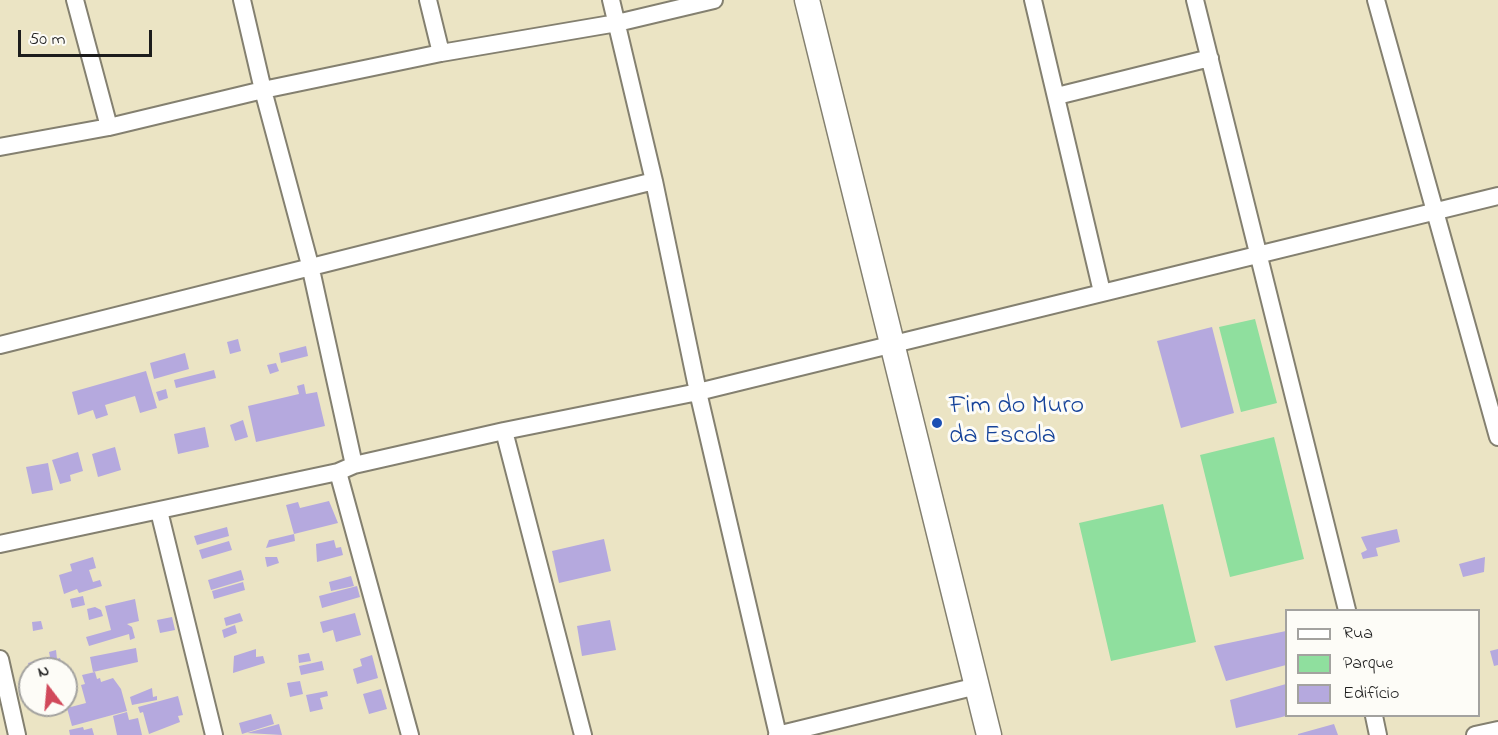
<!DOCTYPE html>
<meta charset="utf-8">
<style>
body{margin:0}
#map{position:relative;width:1498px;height:735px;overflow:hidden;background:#ebe4c4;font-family:"Indie Flower",sans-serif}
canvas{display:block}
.legend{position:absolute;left:1285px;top:609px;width:195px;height:108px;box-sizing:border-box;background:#fdfcf7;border:2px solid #a3a29f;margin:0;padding:8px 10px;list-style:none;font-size:18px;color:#1c1c1c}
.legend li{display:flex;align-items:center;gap:12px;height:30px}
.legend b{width:30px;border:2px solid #a3a29f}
.north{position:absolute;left:18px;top:657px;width:60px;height:60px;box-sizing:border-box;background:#fdfcf7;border:2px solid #a3a29f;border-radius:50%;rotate:344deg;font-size:16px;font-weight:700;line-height:24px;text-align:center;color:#1c1c1c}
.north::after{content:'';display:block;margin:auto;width:21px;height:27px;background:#d1495b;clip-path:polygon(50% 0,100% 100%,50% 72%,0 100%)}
.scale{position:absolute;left:18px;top:30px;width:134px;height:27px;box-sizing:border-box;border:3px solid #1c1c1c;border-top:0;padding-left:8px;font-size:18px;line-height:21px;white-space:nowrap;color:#1c1c1c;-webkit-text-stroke:4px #fdfcf7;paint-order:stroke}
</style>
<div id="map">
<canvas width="1498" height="735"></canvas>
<ul class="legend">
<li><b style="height:8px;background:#fff"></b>Rua</li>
<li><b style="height:16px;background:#8fdf9e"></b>Parque</li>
<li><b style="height:16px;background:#b5a9de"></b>Edifício</li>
</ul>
<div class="north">N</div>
<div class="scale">50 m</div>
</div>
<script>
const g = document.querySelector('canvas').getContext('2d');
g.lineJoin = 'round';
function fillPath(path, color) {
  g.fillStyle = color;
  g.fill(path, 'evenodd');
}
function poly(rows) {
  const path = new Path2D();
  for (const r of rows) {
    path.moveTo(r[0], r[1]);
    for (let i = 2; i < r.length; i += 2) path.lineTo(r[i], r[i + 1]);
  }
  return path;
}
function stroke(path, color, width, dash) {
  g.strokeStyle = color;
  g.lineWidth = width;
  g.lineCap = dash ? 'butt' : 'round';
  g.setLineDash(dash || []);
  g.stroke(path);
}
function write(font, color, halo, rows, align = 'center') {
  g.font = font + ' "Indie Flower",sans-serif';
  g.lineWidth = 6;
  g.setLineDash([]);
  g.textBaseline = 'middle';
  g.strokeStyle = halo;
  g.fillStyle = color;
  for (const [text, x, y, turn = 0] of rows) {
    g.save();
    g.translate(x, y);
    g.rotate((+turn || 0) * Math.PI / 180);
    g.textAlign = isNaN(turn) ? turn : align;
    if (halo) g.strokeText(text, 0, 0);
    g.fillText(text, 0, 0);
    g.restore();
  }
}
fillPath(poly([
 [1255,319,1277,403,1241,412,1219,327],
 [1274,437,1304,559,1230,577,1200,455],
 [1163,504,1196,642,1111,661,1079,523]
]), '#8fdf9e');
fillPath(poly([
 [1212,327,1234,413,1181,428,1157,341],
 [238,339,241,351,230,354,227,342],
 [306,346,308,356,281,363,279,353],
 [185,353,189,369,154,379,150,363],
 [276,363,279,371,270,374,267,365],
 [214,370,216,378,176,388,174,380],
 [146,371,157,408,140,413,135,396,105,405,108,415,96,419,93,410,78,415,72,392],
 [304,384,306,394,317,392,325,426,256,442,248,406,299,394,297,386],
 [166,389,168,398,159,401,156,392],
 [243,420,248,437,235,441,230,425],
 [205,427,209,447,178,454,174,434],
 [115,447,121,470,98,477,92,454],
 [78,452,83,471,70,475,71,481,60,484,52,460],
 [48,463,53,490,32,494,26,467],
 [329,501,338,523,294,534,286,505,298,502,300,508],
 [227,527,229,536,197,545,194,536],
 [1397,529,1400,542,1376,548,1378,556,1363,559,1361,553,1367,550,1361,537],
 [294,534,295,541,266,548,269,540],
 [604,539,611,571,559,583,552,551],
 [334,540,336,548,341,547,343,555,317,562,316,544],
 [229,541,232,550,202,559,199,550],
 [93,557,96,568,89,570,93,582,100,580,102,586,79,593,77,589,64,594,59,575,72,571,70,564],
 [265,557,277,557,279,563,267,567],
 [1485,557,1484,572,1463,577,1459,564],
 [241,570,244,580,211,590,208,580],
 [351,576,354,586,331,591,329,582],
 [243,582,245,590,214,599,212,591],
 [357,586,360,597,322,608,319,596],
 [83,596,85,605,72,608,70,599],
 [135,599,139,621,127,624,132,627,135,638,130,640,129,634,89,646,86,637,111,630,105,606],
 [95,607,101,610,103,616,89,620,87,609],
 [240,613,243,621,226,626,224,618],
 [355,613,361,635,336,642,333,630,323,633,320,622],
 [172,617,175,630,160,633,157,620],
 [610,620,616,650,582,656,577,626],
 [41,621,43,629,33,631,32,622],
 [235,625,237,633,224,638,222,630],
 [1286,631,1286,665,1226,681,1214,646],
 [136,648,138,662,93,672,90,657],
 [256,649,256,657,263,656,265,663,233,673,234,656],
 [1498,649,1498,665,1494,666,1490,651],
 [56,650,57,659,60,658,63,669,30,669,28,663,50,657,49,652],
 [309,653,311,661,299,663,298,655],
 [372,655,378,678,357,684,353,669,362,666,360,659],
 [322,661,324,670,301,675,299,666],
 [95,672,97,679,100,678,101,682,113,678,121,689,127,711,72,726,67,708,86,703,81,685,85,684,82,675],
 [300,681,303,694,290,697,287,683],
 [1286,684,1286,716,1236,728,1230,700],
 [152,688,153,697,157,696,157,700,132,705,130,697],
 [381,689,387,709,369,714,363,694],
 [327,691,328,696,320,698,323,709,310,712,306,695],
 [178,696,183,715,178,716,180,722,149,734,143,712,140,713,138,707],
 [127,712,129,720,138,718,142,735,117,735,113,716],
 [271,714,274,724,242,734,239,723],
 [279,724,282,735,247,733],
 [1334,724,1338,735,1298,735,1298,734],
 [83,727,84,730,92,728,94,735,70,735,69,730]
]), '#b5a9de');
const street = poly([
 [75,0,109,127],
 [242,0,263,90,310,265,354,465],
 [428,0,441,53],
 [611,0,654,181,698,392,778,735],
 [1033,0,1102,292],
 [1195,0,1347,610],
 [1376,0,1498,437],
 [1057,96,1210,58],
 [0,147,109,127,263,90,441,53,617,23,714,0],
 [0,345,654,181],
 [504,431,583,735],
 [338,472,410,735],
 [159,511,214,735],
 [0,544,338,472,354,465,504,431,698,392,1498,196],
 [0,659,17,735],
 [1374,716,1378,735],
 [777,735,977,686],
 [1475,735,1498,730]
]);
const secondary = poly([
 [807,0,989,735]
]);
stroke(street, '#848070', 20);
stroke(secondary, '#848070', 27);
stroke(street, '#fff', 16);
stroke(secondary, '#fff', 24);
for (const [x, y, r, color] of [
 [937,423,6,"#1a4fb4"]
]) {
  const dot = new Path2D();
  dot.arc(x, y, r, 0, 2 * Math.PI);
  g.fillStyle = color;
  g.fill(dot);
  stroke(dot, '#fdfcf7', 2);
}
write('26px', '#164399', '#fdfcf7', [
 ["Fim do Muro",949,408],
 ["da Escola",949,438]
], 'left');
</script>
